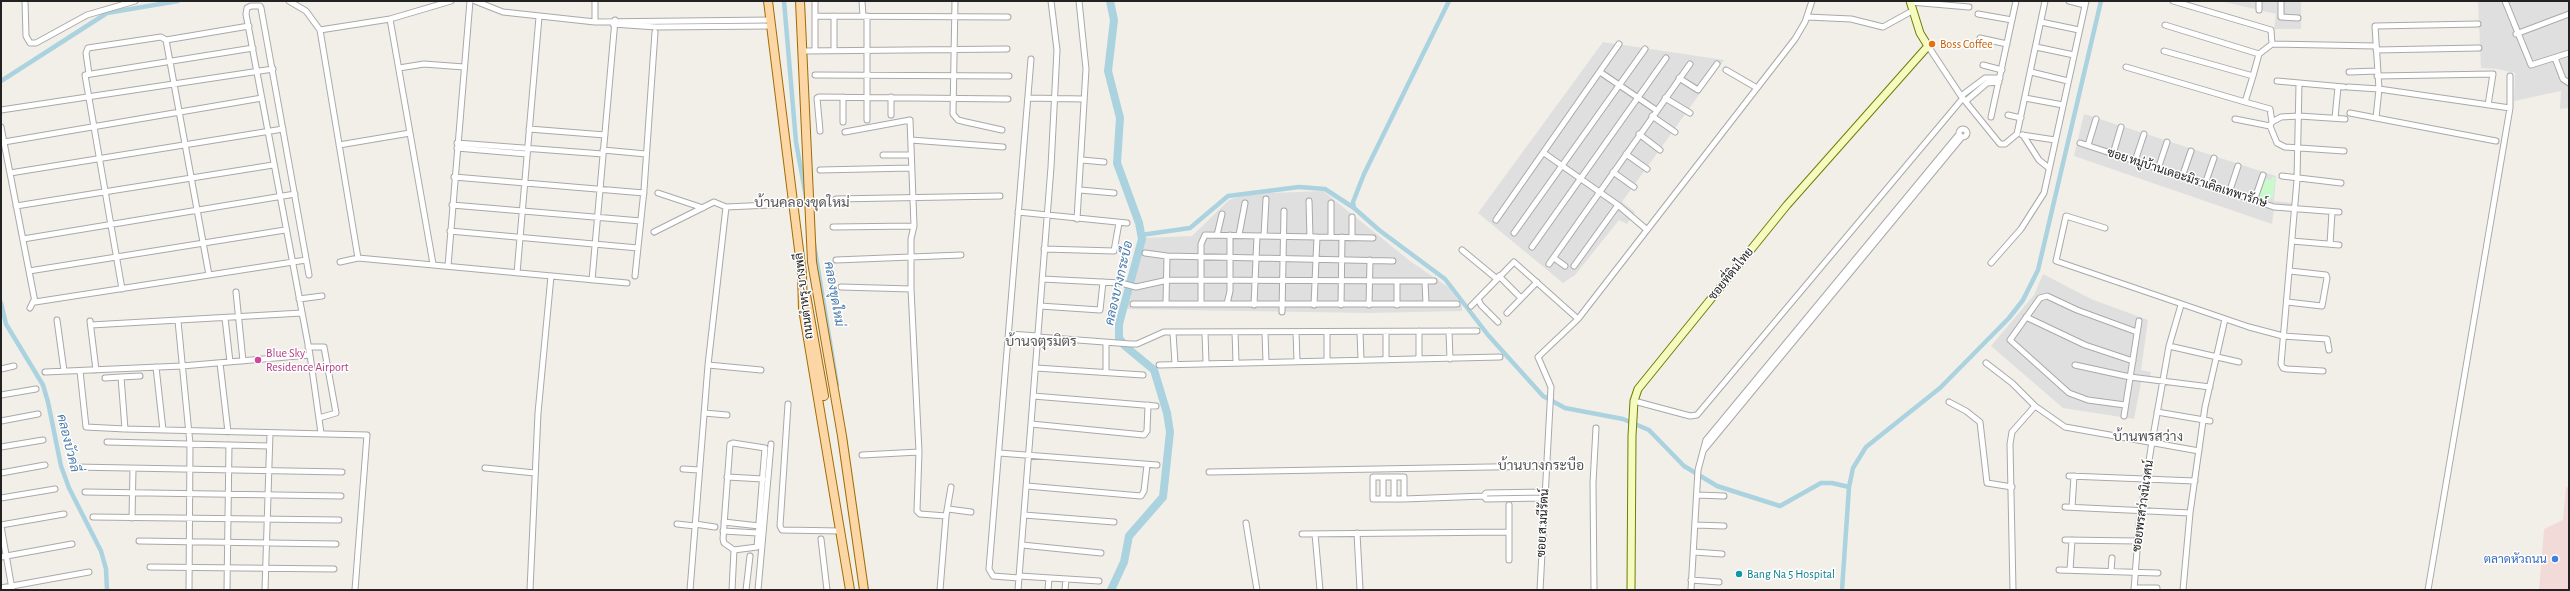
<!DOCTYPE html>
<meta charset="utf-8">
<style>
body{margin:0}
#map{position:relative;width:2570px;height:591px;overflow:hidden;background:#f2efe9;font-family:"Alegreya Sans",sans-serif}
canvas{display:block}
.frame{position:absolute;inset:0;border:2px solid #222;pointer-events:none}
</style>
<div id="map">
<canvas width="2570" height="591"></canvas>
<div class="frame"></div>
</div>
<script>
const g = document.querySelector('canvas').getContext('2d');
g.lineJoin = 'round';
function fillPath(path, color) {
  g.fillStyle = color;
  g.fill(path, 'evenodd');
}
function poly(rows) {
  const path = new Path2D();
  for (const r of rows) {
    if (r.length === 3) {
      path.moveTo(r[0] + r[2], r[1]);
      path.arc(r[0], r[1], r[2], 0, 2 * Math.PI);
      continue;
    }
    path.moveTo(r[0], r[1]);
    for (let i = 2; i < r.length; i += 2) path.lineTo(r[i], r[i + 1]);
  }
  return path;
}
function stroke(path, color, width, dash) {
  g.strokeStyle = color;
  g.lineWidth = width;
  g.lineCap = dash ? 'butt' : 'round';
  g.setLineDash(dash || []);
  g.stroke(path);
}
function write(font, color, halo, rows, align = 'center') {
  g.font = font + ' "Alegreya Sans",Sarabun,sans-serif';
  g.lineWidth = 3;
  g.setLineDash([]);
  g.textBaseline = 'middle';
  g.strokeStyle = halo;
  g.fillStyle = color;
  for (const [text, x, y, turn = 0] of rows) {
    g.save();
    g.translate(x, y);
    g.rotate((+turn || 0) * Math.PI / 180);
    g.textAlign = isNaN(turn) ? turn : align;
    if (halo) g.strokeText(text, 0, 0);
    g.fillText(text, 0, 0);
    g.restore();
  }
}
fillPath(poly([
 [2220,1,2301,1,2301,29,2274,29,2276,14],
 [2478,1,2569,1,2569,108,2560,109,2561,91,2514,101,2515,73,2497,69,2481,68],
 [1603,42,1724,60,1622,202,1635,212,1627,224,1619,220,1575,275,1563,283,1478,213],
 [2084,114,2276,176,2274,201,2293,203,2293,211,2274,209,2272,224,2074,156],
 [1323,191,1410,261,1448,287,1462,306,1462,311,1369,313,1124,309,1143,238,1192,236,1229,200,1247,194],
 [2043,274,2091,299,2148,320,2141,370,2151,372,2150,379,2142,378,2134,419,2063,408,1991,346,2034,295]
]), '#e0dfdf');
fillPath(poly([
 [2566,487,2569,488,2569,590,2539,590,2544,529,2563,520]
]), '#f2dad9');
fillPath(poly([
 [2272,177,2275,177,2273,198,2270,198,2270,201,2258,199,2265,179,2271,180]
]), '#c8facc');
stroke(poly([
 [784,1,796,142,806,197],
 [1449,1,1364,174,1353,202,1354,208,1379,230,1445,279,1488,335,1543,396,1565,408,1623,419,1649,430,1684,466,1717,486,1780,506,1821,483,1832,483,1849,487],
 [1,81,107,13,178,1],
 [1141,235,1190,228,1228,196,1299,187,1325,189,1354,208],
 [814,244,837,385],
 [1,303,6,324,43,385,48,402,61,466,69,488,101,551,106,569,107,590],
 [1842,590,1849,487,1853,468,1866,447,1940,388,2009,318,2023,300,2038,270,2101,1]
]), '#aad3df', 4.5);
stroke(poly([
 [1110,1,1114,20,1108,71,1120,118,1117,163,1139,223,1142,239,1119,324,1119,338,1125,346,1154,370,1167,413,1170,432,1163,497,1129,536,1124,562,1111,590]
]), '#aad3df', 8);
const street = poly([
 [25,1,26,36,30,43,36,43,87,15,135,1],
 [289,1,306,11,320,30,390,19,451,1],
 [475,1,503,12,595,22,771,20],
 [815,1,815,50],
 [862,1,863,16],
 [955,1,953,114,958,120,966,122,1002,130],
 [2069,1,2085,5],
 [2173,1,2271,30,2272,44],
 [2281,1,2281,17,2298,18],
 [2505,1,2531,65,2569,53],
 [1910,2,1969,7],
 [2259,10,2259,1],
 [1978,14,2012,20],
 [815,16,1008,17],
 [867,16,867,120],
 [1807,17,1851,19,1883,27,1912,11],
 [390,19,433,264],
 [595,22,595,1],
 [2041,22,2079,30],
 [613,24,656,27,771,26],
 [2478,24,2375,26,2379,89,2510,108],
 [2165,25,2259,54,2272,44,2376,46],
 [320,30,358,258],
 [2516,34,2569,14],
 [1980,38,2007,44],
 [166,40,209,275],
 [1928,46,1961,96,2000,144,2005,144,2017,134,2045,1],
 [2036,47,2074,55],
 [834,50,834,16],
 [2376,50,2479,48],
 [804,51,1007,49],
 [2164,51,2253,76,2259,54],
 [2555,58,2563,79,2569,83],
 [1983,65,2002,70],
 [2126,67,2245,102,2253,76],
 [399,68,424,64,464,67],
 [1726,70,1757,88],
 [1600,72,1656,110],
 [2031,72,2068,81],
 [2349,72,2377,71],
 [89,74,86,53,88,48,161,37,166,40,249,26],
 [815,75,1009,76],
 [2377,76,2493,74,2488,105],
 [1679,78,1698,90,1717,64],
 [2277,81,2344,87],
 [2299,84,2297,180,2281,364,2283,368,2287,369,2323,371],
 [2348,87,2379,89,2376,118],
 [1961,96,1985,78,2000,78],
 [1028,98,1083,99],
 [1665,98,1690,113],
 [2025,98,2063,105],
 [1966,101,1987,83,1999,82],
 [2245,102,2270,109,2272,122],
 [1,110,273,69],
 [2350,113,2496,141],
 [891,115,891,97],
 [2008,115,2021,118],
 [1652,116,1675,132],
 [1991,117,2016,1],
 [2335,118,2338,87],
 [2235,119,2270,126,2272,122,2281,117,2299,116,2345,119],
 [843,122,843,97],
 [2270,126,2277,143,2285,147,2344,151],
 [1,127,35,302,306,260],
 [529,129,605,135],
 [1963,133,4],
 [820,131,817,98,819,97,1008,99],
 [845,132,910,120,914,226,911,239,911,289,919,452,917,511,920,514,946,516,940,590],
 [1639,134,1660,150],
 [2022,135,2055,140],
 [2023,135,2039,160,2049,168],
 [911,140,1003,147],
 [4,142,262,98],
 [457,143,603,154],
 [2080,143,2274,207,2339,212],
 [339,145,410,133],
 [2088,145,2096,119],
 [457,148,527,154],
 [603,150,646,154],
 [1544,153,1618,205,1646,229],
 [1626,154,1647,169],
 [2113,154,2121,127],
 [883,155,911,155],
 [1082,160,1104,162],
 [2135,161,2144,134],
 [2158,169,2167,142],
 [820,170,911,168],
 [1613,172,1634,187],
 [10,173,283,129],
 [2282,176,2341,183],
 [454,177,644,193],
 [2182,177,2191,151],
 [2205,184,2214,158],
 [1080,190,1114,193],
 [658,193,703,208],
 [2229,193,2238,166],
 [836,199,1000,196],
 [1309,201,1310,237],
 [2254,201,2263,175],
 [452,205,641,221],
 [16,206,273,165],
 [1018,212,1127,223],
 [1352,217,1352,238],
 [1077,219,1086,69,1079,1],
 [1496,220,1619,44],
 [833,227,914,226],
 [2105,228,2066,216,2056,261,2249,327,2283,336,2327,339,2329,350],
 [450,231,638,248],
 [654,232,714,202,726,207],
 [1514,233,1645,49],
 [1217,235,1222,214],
 [1239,235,1245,203],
 [1264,236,1266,199],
 [1331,237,1331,203],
 [23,239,295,194],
 [2292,241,2339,245],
 [2330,244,2332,212],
 [1532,247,1666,58],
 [1044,249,1114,251,1119,223],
 [1462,250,1497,279],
 [1145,253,1167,256,1393,261],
 [1554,258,1565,266],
 [836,260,961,255],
 [340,262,358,258,627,283],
 [1991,263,2021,229,2044,193,2086,1],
 [1549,264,1690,64],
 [448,266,470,1],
 [1574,266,1618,205],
 [29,271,285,230],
 [517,273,539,17],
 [309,275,261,8,260,6,251,6,247,8,246,14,310,355,321,433],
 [635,276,644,190,655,32],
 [1499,276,1521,298],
 [1042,279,1121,283,1136,287,1168,280,1434,281],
 [592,280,615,20],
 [1397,281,1397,305],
 [1425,282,1426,304],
 [841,287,911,289],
 [122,289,85,75,253,48],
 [236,292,243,361],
 [299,299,322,296],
 [1478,299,1481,305,1498,322],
 [2287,302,2322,306,2327,278,2326,275,2290,271],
 [1166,303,1167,256],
 [1133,304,1457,304],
 [1201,304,1201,244,1205,235,1373,238],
 [1227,304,1230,291,1230,235],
 [1254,305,1257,236],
 [1314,305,1317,237],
 [1341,305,1342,237],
 [1369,305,1370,260],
 [1040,306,1100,310,1103,282],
 [1471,306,1514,262,1578,319],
 [30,308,34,300],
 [1282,312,1284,211],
 [1507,313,1537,282],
 [2026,317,2085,345,2133,361],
 [225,318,230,362],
 [57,320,64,371],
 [90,321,96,370],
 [178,321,190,444,189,590],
 [91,325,302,313],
 [1419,331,1419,359],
 [1449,331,1450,359],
 [1235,332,1236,362],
 [1265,332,1266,362],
 [1296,332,1297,361],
 [1327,332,1327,361],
 [1360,332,1361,360],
 [1386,332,1386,360],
 [1173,333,1175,363],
 [1205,333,1206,362],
 [1009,334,1038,336],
 [1038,337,1131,344,1137,344,1164,332,1477,331],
 [1106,343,1106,372],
 [2169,346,2239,362],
 [308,347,324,347,336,413,319,418],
 [220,363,228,432],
 [1986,363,2012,383,2035,406,2065,427,2199,451],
 [708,365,761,370],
 [1159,365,1500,357],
 [2075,365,2130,377,2210,387],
 [156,367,163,430],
 [1036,368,1143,375],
 [1,369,14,366],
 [80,371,86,427,125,429,121,377,105,378],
 [45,372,182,366,310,355],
 [121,377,140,376],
 [1,395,36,389],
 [1033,396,1156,406],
 [1634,401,1690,416,1697,415,1963,98],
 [1949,402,1966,411,1980,422,1987,483,2012,487],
 [788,404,780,526,782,530,841,531],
 [2125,405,2088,400,2069,393,2010,340,2040,298,2047,296,2077,310,2137,332],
 [2157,412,2210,421],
 [704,413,727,415],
 [2124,416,2139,321],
 [1,421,38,414],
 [1031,424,1144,435,1147,431,1148,405],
 [125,429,367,435,355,590],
 [107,442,269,446],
 [733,443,765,448,757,547,734,550,724,543,723,539,730,444,733,443],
 [1,447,43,440],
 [1703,451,1962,137],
 [999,453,1157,465],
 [862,455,919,452],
 [75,467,342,472],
 [485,468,535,473],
 [683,469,699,470],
 [1209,472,1546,466],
 [1,473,45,465],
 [2069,476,2195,481],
 [727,477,763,479],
 [1383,477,1383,499],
 [1394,477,1394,499],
 [1027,486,1141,496,1144,491,1147,465],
 [85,492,341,496],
 [1697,495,1724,496],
 [1,498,55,489],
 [1544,498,1486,499,1484,496,1486,493,1545,492],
 [1404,499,1404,477,1373,477,1373,499,1404,499,1484,496],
 [2065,507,2190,513],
 [2072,507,2074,476],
 [948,509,971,512],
 [1024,515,1114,522],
 [946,516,951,487],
 [93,517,339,520],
 [132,518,133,469],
 [724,522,759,526],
 [1246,523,1257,590],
 [677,524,695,526],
 [695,524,715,527],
 [1,525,64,514],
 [1696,525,1724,526],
 [1,526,12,589],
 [723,531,758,533],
 [1357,533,1360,590],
 [1302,534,1509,532],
 [1315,534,1320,590],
 [821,539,827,590],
 [2065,540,2137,541],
 [139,541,336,544],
 [1022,545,1101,553],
 [1694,552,1722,554],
 [1,557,72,544],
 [1509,560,1509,505],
 [150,567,334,569],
 [2059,570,2158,573],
 [2070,570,2072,540],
 [2111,571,2112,558],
 [1019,576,1099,581],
 [1019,578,993,576,989,569,1031,59],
 [1691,580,1719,582],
 [1,588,89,572],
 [2134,588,2157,588],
 [227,590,229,445],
 [265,590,270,433],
 [530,590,538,413,551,276],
 [690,590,708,365,726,207,793,204],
 [732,590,734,550],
 [746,590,750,556],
 [758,590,771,444],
 [1018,590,1051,167,1057,50,1051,1],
 [1048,590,1049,578],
 [1065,590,1066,579],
 [1540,590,1551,387,1538,357,1578,319,1795,39,1805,22,1812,1],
 [1594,590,1593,483,1596,428],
 [1691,590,1698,470,1706,440,1959,134],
 [2013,590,2010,444,2012,432,2035,406],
 [2134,590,2139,524,2151,448,2169,346,2181,305],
 [2183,590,2190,513,2205,407,2225,319],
 [2428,590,2510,108,2510,76]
]);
const secondary = poly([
 [1631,590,1632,436,1634,401,1638,389,1787,205,1928,46,1920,33,1910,1]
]);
const primary = poly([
 [768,1,802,274,803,309,850,590],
 [800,1,812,262,842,436,864,590],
 [806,295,824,396]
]);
stroke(street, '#a9a9a9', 7);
stroke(secondary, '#707d05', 9);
stroke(primary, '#a06b00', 10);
stroke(street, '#fff', 5);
stroke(secondary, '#f7fabf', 7);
stroke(primary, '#fcd6a4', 8);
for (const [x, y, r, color] of [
 [1932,44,4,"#e8710a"],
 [258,360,4,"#d1479c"],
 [2555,559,4,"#3f7fe0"],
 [1739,574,4,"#0f9aa8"]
]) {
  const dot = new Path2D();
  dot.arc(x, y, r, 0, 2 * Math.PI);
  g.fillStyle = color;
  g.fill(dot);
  stroke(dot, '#fff', 1.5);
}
write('12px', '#c56008', '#fff', [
 ["Boss Coffee",1940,44]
], 'left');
write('12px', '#222', '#fff', [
 ["ซอย หมู่บ้านเดอะมิราเคิลเทพารักษ์",2187,178,18],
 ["ซอยที่ดินไทย",1731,274,-51],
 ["ถนนตำหรุ-บางพลี",804,296,-97],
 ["ซอยพรสว่างนิเวศน์",2143,506,-82],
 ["ซอย ส.มนีรัตน์",1543,523,-87]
]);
write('12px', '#b23c85', '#fff', [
 ["Blue Sky",266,353],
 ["Residence Airport",266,367]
], 'left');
write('12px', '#366cbe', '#fff', [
 ["ตลาดหัวถนน",2547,559]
], 'right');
write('12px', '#0d838f', '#fff', [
 ["Bang Na 5 Hospital",1747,574]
], 'left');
write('italic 13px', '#4a7aab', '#fff', [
 ["คลองบางกระบือ",1119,283,-77],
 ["คลองขุดใหม่",834,294,80],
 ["คลองบัวคลี่",68,443,76]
]);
write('14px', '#555', '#fff', [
 ["บ้านคลองขุดใหม่",802,203],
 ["บ้านจตุรมิตร",1041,342],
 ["บ้านพรสว่าง",2148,437],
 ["บ้านบางกระบือ",1541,466]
]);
</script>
